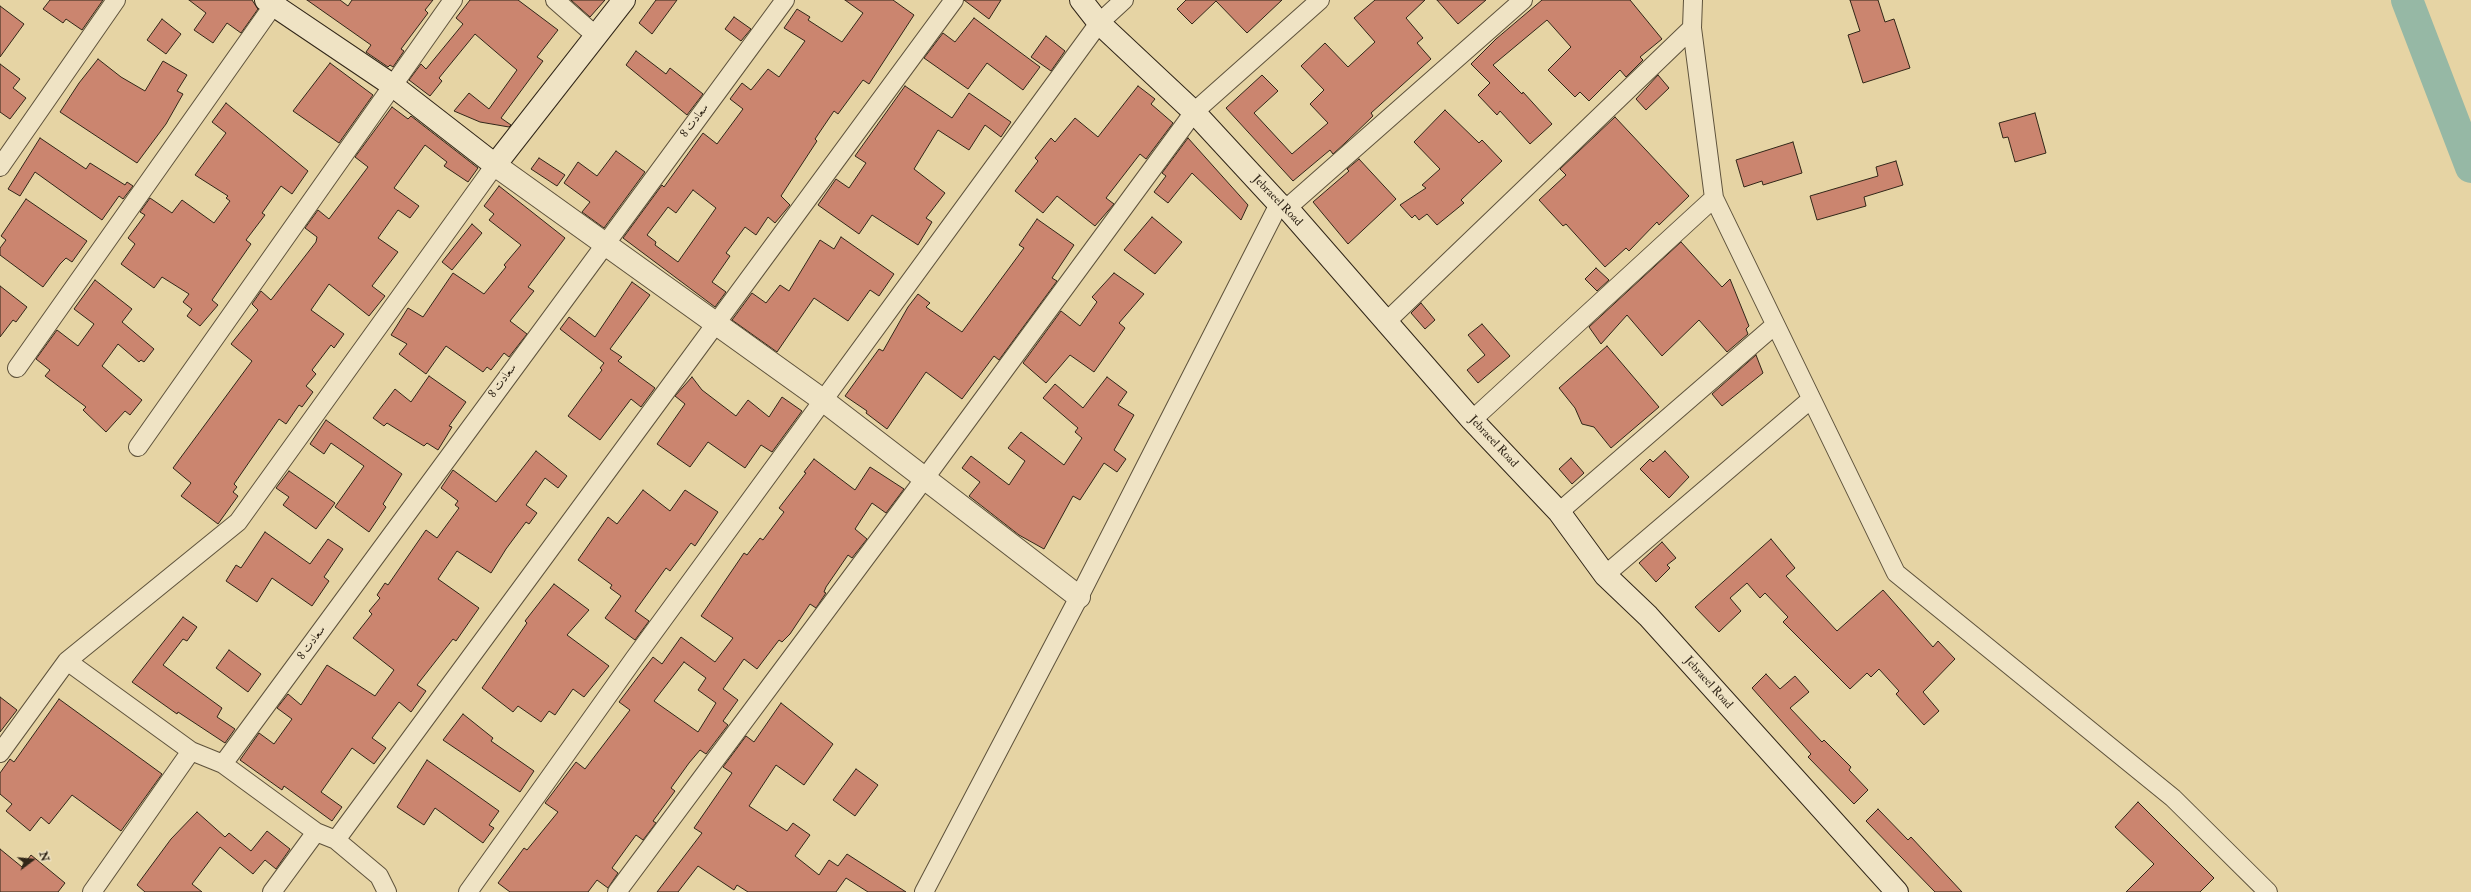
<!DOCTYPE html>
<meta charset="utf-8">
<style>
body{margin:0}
#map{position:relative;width:2471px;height:892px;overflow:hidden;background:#e6d4a4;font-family:"IM FELL Double Pica",serif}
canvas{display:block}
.north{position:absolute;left:12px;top:840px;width:40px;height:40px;-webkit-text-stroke:3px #efe3c4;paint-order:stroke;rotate:74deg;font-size:11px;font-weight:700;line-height:16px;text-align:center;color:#312618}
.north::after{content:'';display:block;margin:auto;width:14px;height:18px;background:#312618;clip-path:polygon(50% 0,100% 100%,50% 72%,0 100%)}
</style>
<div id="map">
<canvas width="2471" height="892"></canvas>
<div class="north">N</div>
</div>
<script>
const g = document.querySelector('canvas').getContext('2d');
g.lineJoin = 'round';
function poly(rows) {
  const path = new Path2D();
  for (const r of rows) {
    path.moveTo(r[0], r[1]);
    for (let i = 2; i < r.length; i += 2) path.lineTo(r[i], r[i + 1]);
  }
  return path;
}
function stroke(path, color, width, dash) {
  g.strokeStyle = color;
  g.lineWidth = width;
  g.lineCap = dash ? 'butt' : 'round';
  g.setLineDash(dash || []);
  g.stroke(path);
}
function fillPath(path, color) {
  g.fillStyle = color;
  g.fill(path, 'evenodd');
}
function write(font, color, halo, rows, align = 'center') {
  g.font = font + ' "IM FELL Double Pica",Amiri,serif';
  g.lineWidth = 3.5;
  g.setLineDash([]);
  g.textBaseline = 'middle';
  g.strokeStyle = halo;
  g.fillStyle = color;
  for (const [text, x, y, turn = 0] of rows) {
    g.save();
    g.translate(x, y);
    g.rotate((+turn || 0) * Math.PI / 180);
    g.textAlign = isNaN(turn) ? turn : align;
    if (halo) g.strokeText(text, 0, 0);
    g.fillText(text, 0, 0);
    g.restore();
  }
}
stroke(poly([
 [2407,0,2471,167]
]), '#96b8a5', 32);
const building = poly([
 [50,0,103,0,82,30,66,19,63,23,43,9,50,0],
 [189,0,252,0,258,9,241,33,227,23,213,43,194,30,206,13,189,0],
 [307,0,340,0,348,6,352,0,433,0,425,10,428,13,401,49,404,51,393,67,390,65,388,67,366,52,371,45,307,0],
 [470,0,518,0,558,30,537,57,543,61,501,118,511,125,509,127,480,122,454,111,469,93,489,109,517,70,475,34,439,78,442,81,430,96,409,80,421,64,426,69,463,24,456,18,470,0],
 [571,0,605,0,590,17,571,0],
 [656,0,677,0,652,34,639,23,656,0],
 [845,0,893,0,914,15,869,84,863,80,838,114,834,111,815,139,817,141,781,196,790,205,775,223,768,217,756,235,745,227,726,253,730,256,712,282,726,292,715,307,623,238,662,185,664,187,703,133,717,144,743,109,730,99,742,83,751,90,768,69,779,77,805,41,784,28,797,9,810,17,808,20,842,42,863,13,845,0],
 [693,190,716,208,678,262,655,245,656,242,647,235,668,207,676,213,693,190],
 [964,0,1001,0,989,19,964,0],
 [1186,0,1282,0,1247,33,1216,1,1192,24,1177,9,1186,0],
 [1375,0,1425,0,1406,18,1423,38,1417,43,1431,59,1371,113,1373,116,1345,143,1333,154,1330,150,1293,181,1226,108,1262,75,1278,91,1254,113,1292,154,1328,123,1310,104,1324,90,1301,66,1325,43,1348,67,1375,42,1354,18,1375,0],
 [1437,0,1486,0,1458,24,1437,0],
 [1542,0,1630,0,1662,39,1640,57,1643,60,1626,77,1620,70,1589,101,1580,92,1575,97,1548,70,1571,47,1547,20,1493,65,1522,94,1523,92,1552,124,1530,144,1500,111,1497,115,1478,95,1490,83,1471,64,1496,39,1542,0],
 [1850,0,1878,0,1885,22,1894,19,1910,68,1863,83,1848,35,1860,31,1850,0],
 [0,6,24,24,0,57,0,6],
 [734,17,751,29,741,41,725,29,734,17],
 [974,18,1040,67,1023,90,987,63,968,89,924,58,943,33,955,42,974,18],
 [162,19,181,34,166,54,147,40,162,19],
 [1046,36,1065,51,1051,71,1031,57,1046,36],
 [636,51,666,74,670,68,703,94,687,115,626,65,636,51],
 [98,59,121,77,145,91,163,61,187,75,177,91,183,94,166,124,137,163,60,112,79,83,98,59],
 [330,63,373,95,339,143,293,111,330,63],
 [0,64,20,79,13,88,26,98,10,119,0,112,0,64],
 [1658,75,1669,88,1646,110,1636,99,1658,75],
 [905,86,952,118,969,93,1011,122,1001,137,985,125,969,150,938,130,914,169,945,193,926,218,932,222,918,245,872,215,859,234,818,205,836,179,849,188,866,163,855,156,905,86],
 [1138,86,1155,99,1151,104,1173,123,1146,159,1140,154,1106,198,1114,204,1095,226,1057,196,1043,213,1015,191,1038,161,1035,158,1051,138,1055,142,1075,118,1098,137,1138,86],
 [226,103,308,171,292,194,281,186,262,213,265,215,246,240,251,244,212,300,218,305,200,326,187,316,192,309,183,302,189,294,162,277,154,288,121,264,135,244,128,238,145,215,140,212,150,198,172,213,182,200,214,223,230,201,226,198,228,196,195,175,226,133,212,122,226,103],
 [392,107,408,119,411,116,478,168,468,182,444,166,447,162,425,145,394,188,419,206,410,218,398,210,378,238,398,252,372,286,385,296,369,316,329,284,311,310,344,334,334,348,331,345,312,370,316,374,306,386,313,392,302,407,299,405,286,424,279,419,234,484,237,487,233,492,238,496,218,524,181,496,191,483,173,468,252,361,231,344,258,310,252,304,261,291,271,300,316,242,317,237,305,228,318,210,329,219,368,167,355,157,392,107],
 [1445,110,1479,143,1482,140,1502,161,1461,200,1464,203,1437,225,1427,214,1419,220,1415,215,1412,218,1400,205,1426,188,1422,185,1440,169,1414,142,1445,110],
 [2035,113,2046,153,2015,162,2008,137,2003,138,1999,123,2035,113],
 [1615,117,1689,196,1659,225,1657,222,1629,251,1626,248,1605,267,1566,224,1563,226,1539,200,1566,175,1560,169,1615,117],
 [40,138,86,169,90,163,125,185,127,182,133,186,123,199,119,196,102,220,35,172,20,196,8,189,40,138],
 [1188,138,1248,205,1241,220,1192,173,1168,203,1154,192,1166,176,1162,173,1188,138],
 [1793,142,1802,173,1763,185,1762,181,1744,187,1736,160,1793,142],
 [616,151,645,172,604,228,582,212,590,202,564,183,578,162,597,176,616,151],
 [539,158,565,175,557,186,531,169,539,158],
 [1359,159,1396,199,1348,244,1313,202,1349,171,1347,169,1359,159],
 [1896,161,1903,185,1864,197,1866,206,1817,220,1810,196,1878,176,1876,167,1896,161],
 [499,186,565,238,528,287,534,291,510,321,527,334,509,357,504,353,491,370,487,367,483,372,446,346,426,374,399,354,407,344,391,335,408,308,423,317,453,273,484,294,506,267,504,265,521,245,489,220,494,214,484,206,499,186],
 [26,199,87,241,72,262,66,258,60,264,43,287,0,255,0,248,6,240,1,236,26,199],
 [1152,217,1182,242,1155,274,1124,250,1152,217],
 [1037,219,1074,245,1052,278,1057,281,999,360,994,356,962,399,926,372,887,429,866,413,867,411,845,396,879,349,883,351,908,307,918,294,930,303,926,307,962,332,1024,248,1019,245,1037,219],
 [472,224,482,233,452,270,442,262,472,224],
 [841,237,894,274,879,296,870,290,848,321,814,298,777,352,732,320,752,293,766,303,780,285,789,291,820,240,834,249,841,237],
 [1681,242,1722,287,1730,279,1749,326,1746,329,1748,334,1727,352,1699,320,1662,356,1627,315,1601,344,1589,327,1681,242],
 [1596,268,1609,280,1597,291,1585,279,1596,268],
 [1114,273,1144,294,1119,323,1125,328,1094,372,1070,355,1046,383,1023,363,1061,311,1080,326,1097,302,1092,297,1114,273],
 [95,280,132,309,122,322,154,349,144,362,141,360,139,362,118,344,102,366,142,400,130,415,125,411,106,432,83,410,86,407,45,376,50,370,36,359,57,330,78,346,94,324,74,309,95,280],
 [632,282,650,295,610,349,622,357,618,361,655,388,641,407,631,399,600,440,568,416,602,370,600,368,604,363,560,329,569,317,595,337,632,282],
 [0,286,27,307,16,322,13,320,0,337,0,286],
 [1421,303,1435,320,1425,329,1411,313,1421,303],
 [1482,324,1510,356,1478,383,1467,370,1485,355,1468,335,1482,324],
 [1607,346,1659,407,1611,448,1594,427,1582,424,1575,408,1559,388,1607,346],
 [1756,355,1763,373,1722,406,1712,394,1756,355],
 [429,376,466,402,449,426,452,427,438,450,427,443,424,446,387,423,384,426,373,418,395,389,411,402,429,376],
 [692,377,702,390,736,416,748,400,769,417,782,397,802,411,772,452,761,445,745,468,708,442,690,467,657,444,685,404,675,396,692,377],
 [1107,377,1127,392,1118,405,1134,415,1114,450,1126,459,1117,472,1104,463,1080,500,1073,496,1044,549,1019,535,969,496,980,482,962,468,971,456,1009,485,1025,461,1008,448,1021,432,1064,465,1082,438,1075,432,1078,428,1043,398,1055,384,1083,408,1107,377],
 [326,420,402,474,383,504,386,507,369,532,335,507,364,466,331,443,324,454,310,444,326,420],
 [536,451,567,476,558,488,545,478,526,505,537,513,529,524,526,522,506,549,491,573,457,551,438,579,479,608,456,641,453,639,417,685,426,691,411,712,399,702,372,738,386,748,374,764,352,748,321,792,342,807,332,821,284,786,282,790,240,760,259,733,274,744,292,719,277,708,288,694,301,705,327,665,375,696,394,670,353,638,372,614,369,611,380,598,377,595,385,583,388,585,426,530,437,538,459,508,455,505,458,501,441,488,453,470,496,502,536,451],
 [1665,451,1689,477,1669,498,1640,469,1650,459,1653,462,1665,451],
 [1571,458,1584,473,1572,484,1559,469,1571,458],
 [814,459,855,490,870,467,904,489,886,513,872,503,855,529,867,539,852,558,848,555,826,587,824,592,826,593,816,608,810,604,790,634,782,642,779,640,757,669,744,659,723,689,738,700,723,721,728,725,706,754,700,750,689,763,671,788,675,791,653,821,656,823,643,840,636,835,612,868,618,873,608,888,597,880,588,892,510,892,498,883,524,848,527,850,558,812,545,803,576,762,585,769,630,710,619,702,653,657,662,664,681,637,715,662,733,638,701,616,744,553,747,555,760,538,763,540,784,512,779,508,806,473,804,472,814,459],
 [684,662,706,678,698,690,716,703,698,732,654,701,684,662],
 [289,471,335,503,316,529,283,505,289,497,276,488,289,471],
 [643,490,670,511,685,490,718,512,695,546,691,543,670,571,666,568,635,611,649,621,635,640,605,618,621,596,610,588,612,585,578,560,608,517,617,524,643,490],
 [265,532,310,564,328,539,343,549,324,577,329,581,312,606,272,578,257,602,226,581,236,565,241,568,265,532],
 [1771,539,1795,568,1786,576,1837,631,1883,590,1933,647,1938,641,1955,659,1923,692,1939,711,1924,725,1896,694,1899,691,1879,669,1871,677,1867,673,1850,689,1783,622,1788,617,1765,593,1760,598,1747,583,1730,598,1741,611,1719,632,1695,607,1771,539],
 [1662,542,1676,558,1667,565,1670,568,1656,582,1639,563,1662,542],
 [554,584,589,610,567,635,609,666,584,697,573,689,555,715,549,711,541,722,518,706,513,712,482,688,527,623,525,621,554,584],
 [183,617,197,627,187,641,183,639,163,665,222,708,217,717,235,729,225,743,178,712,177,714,132,682,183,617],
 [229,650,261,674,248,692,216,668,229,650],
 [1766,674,1780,689,1795,676,1809,692,1790,708,1822,742,1824,740,1851,767,1849,770,1868,790,1854,804,1808,757,1811,754,1752,688,1766,674],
 [0,697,17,710,0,732,0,697],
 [59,699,162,774,121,831,72,795,49,824,41,817,30,831,6,811,12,804,0,794,0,773,10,759,14,762,59,699],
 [781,703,833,744,804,785,776,765,749,806,787,831,793,823,810,835,795,856,819,875,829,860,838,866,847,854,906,892,868,892,846,878,836,892,748,892,737,885,734,890,698,866,678,892,657,892,702,833,694,828,732,773,723,767,746,736,754,742,781,703],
 [463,714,493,738,491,741,534,771,520,792,443,740,463,714],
 [427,760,499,811,489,825,494,828,483,843,435,808,424,825,397,807,427,760],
 [856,769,878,785,855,816,833,800,856,769],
 [2138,802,2214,878,2200,892,2126,892,2154,864,2115,827,2138,802],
 [1878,809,1908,840,1911,837,1962,892,1935,892,1866,821,1878,809],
 [197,812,225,837,229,833,251,851,267,831,290,849,276,869,265,860,253,874,220,847,192,884,202,892,145,892,137,885,171,839,197,812],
 [0,849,22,867,31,855,65,883,58,892,0,892,0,849]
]);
fillPath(building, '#cb856f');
stroke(building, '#312618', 1);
const minor = poly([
 [555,0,595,35],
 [1693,0,1692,28,1714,198,1896,573,2173,798,2268,892],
 [0,167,116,0],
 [1287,208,1523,0],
 [1385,323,1692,28],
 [17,368,277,0],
 [1472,420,1714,198],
 [138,447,453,0],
 [1559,512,1775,325],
 [1605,575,1810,400],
 [67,661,191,751,223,764,316,832,336,840,379,876,387,892],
 [0,753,67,661,238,522,495,165],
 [223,764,785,0],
 [336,840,954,0],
 [92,892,191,751],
 [272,892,316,832],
 [468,892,634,659,1099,23,1124,0],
 [617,892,925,478,1194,112,1320,0],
 [924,892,1079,597,1279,204]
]);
const tertiary = poly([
 [495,165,824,401,1079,597]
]);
const secondary = poly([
 [266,0,392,85,495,165,624,0],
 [1081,0,1099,23,1194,112,1279,204,1287,208,1472,420,1559,512,1605,575,1648,616,1897,892]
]);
stroke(minor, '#5e523b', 20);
stroke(tertiary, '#5e523b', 24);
stroke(secondary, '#312618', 24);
stroke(minor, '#efe3c4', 18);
stroke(tertiary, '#efe3c4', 22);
stroke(secondary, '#efe3c4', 22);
write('12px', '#312618', '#efe3c4', [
 ["سعادت 8",695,121,-53],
 ["Jebraeel Road",1277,201,46],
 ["سعادت 8",503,381,-54],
 ["Jebraeel Road",1493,442,47],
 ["سعادت 8",312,643,-54],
 ["Jebraeel Road",1708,683,48]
]);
</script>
